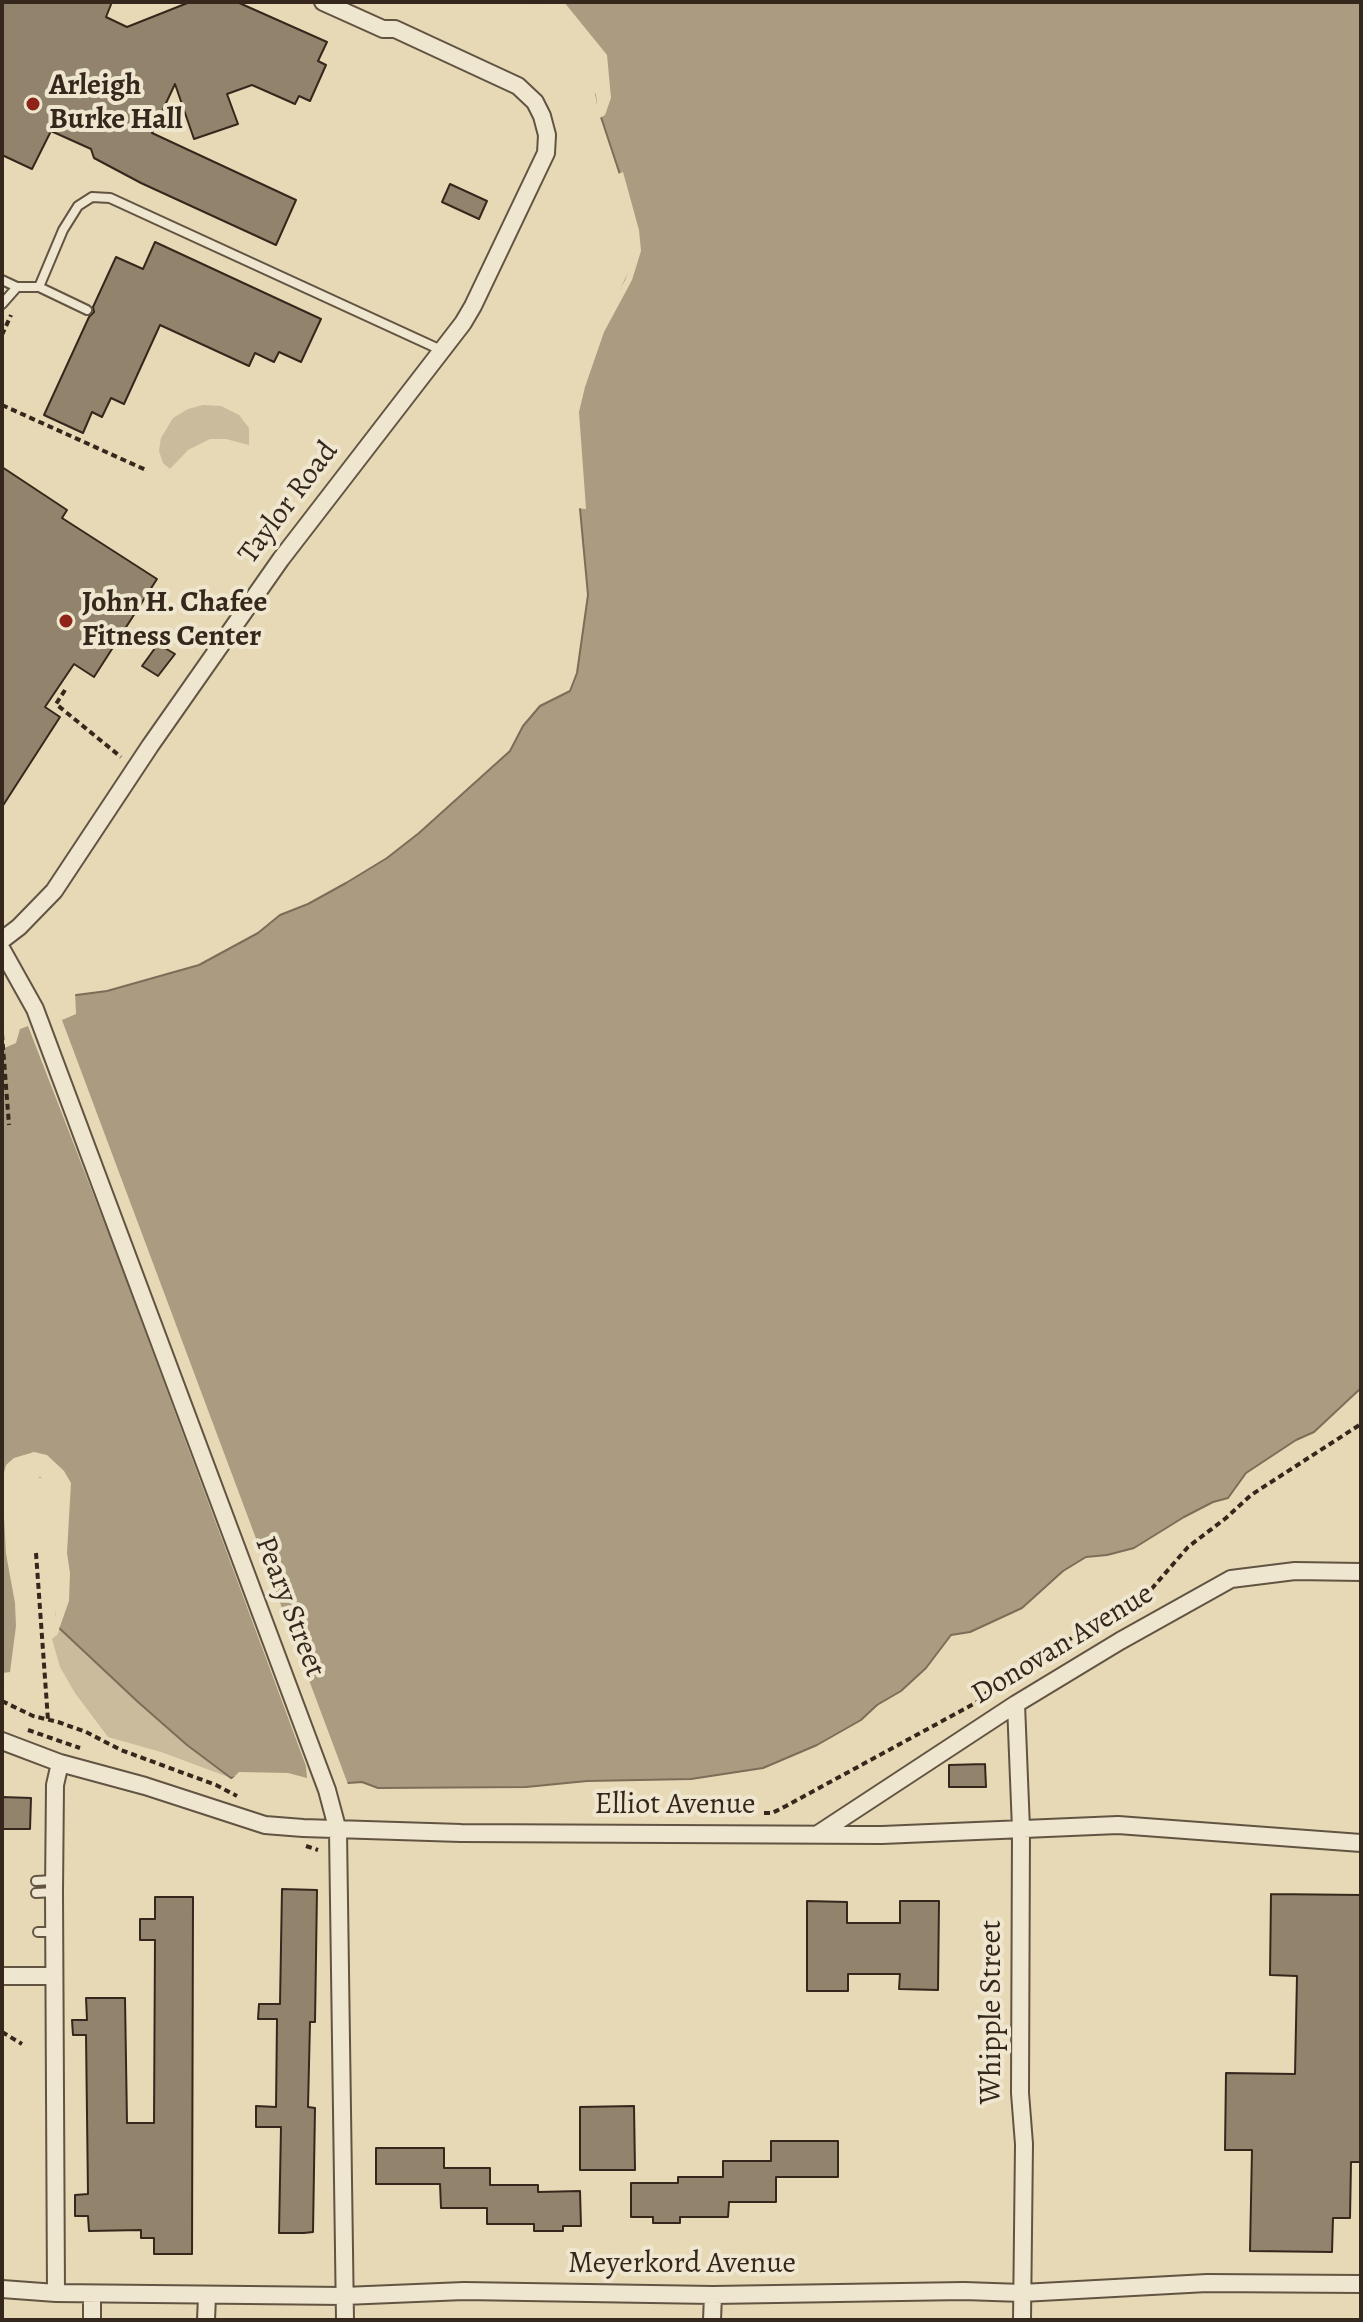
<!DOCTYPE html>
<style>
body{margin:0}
#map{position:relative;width:1363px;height:2322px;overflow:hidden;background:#e7d9b5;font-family:Alegreya,serif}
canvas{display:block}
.frame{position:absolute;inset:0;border:4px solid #36271d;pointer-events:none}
</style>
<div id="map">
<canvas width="1363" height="2322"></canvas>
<div class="frame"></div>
</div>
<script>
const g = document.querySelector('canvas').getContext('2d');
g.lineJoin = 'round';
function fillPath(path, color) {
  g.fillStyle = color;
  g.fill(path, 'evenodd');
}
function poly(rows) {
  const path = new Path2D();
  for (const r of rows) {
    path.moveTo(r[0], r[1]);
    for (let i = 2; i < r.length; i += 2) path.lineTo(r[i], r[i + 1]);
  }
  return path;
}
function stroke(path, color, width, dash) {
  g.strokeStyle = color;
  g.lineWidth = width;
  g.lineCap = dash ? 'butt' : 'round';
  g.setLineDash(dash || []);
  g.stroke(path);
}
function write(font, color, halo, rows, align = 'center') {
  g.font = font + ' Alegreya,serif';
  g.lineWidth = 8;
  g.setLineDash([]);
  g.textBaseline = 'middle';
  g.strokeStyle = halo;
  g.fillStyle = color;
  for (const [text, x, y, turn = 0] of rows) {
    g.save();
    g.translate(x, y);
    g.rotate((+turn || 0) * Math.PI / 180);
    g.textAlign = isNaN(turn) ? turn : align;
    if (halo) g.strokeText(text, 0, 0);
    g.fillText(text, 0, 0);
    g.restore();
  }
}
fillPath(poly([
 [203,405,221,406,239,415,249,428,249,445,226,439,210,439,188,450,170,469,163,463,159,451,161,438,173,418,188,409],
 [64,1620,288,1773,231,1778,161,1752,108,1737,75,1693,60,1667,52,1639,57,1635]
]), '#c9bb9b');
const water = poly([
 [526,2,1361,2,1361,1388,1314,1432,1296,1440,1246,1473,1228,1498,1213,1502,1184,1517,1134,1548,1107,1555,1086,1557,1063,1571,1022,1608,970,1632,951,1635,926,1668,901,1691,877,1705,861,1720,817,1745,763,1768,691,1779,587,1781,526,1787,378,1788,362,1782,348,1783,246,1775,231,1778,187,1745,138,1702,57,1626,56,1547,48,1479,29,1473,14,1486,23,1665,2,1678,2,1044,13,1028,57,1006,61,997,107,991,199,965,258,933,280,915,308,904,346,883,387,858,419,833,510,751,523,726,540,706,570,691,577,673,588,595,576,466,576,409,584,371,639,251,636,223,599,111,591,60,562,18,548,4,526,2]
]);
fillPath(water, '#ab9c81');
stroke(water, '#7c6d59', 2);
fillPath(poly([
 [522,2,564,2,607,55,611,98,605,115,598,119,596,95,583,67,586,61,558,30,558,20,546,8,525,6],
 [623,172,639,230,641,251,632,280,604,332,585,387,579,412,586,509,577,508,572,466,572,409,580,370,592,340,625,280,635,251,632,224,615,175],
 [75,991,76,1014,62,1020,349,1787,246,1779,229,1782,239,1772,288,1773,307,1778,306,1766,111,1240,28,1026,20,1029,16,1043,2,1049,2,1037,11,1027,13,1016,23,1016,22,1013,54,1003,59,994],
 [34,1452,47,1455,64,1471,71,1483,67,1553,70,1573,69,1601,58,1632,53,1626,56,1615,48,1569,52,1547,44,1515,45,1481,40,1477,30,1477,21,1482,18,1487,17,1523,23,1558,31,1650,21,1678,2,1682,2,1673,10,1672,16,1626,15,1603,6,1554,2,1480,6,1465,14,1458]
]), '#e7d9b5');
const building = poly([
 [2,2,112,2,106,17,127,27,190,2,237,2,327,42,318,61,326,65,310,101,299,96,295,104,252,85,227,94,238,124,194,139,175,84,152,133,296,200,276,245,141,183,94,158,91,149,51,131,32,169,2,155,2,2],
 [450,184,487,201,479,219,442,202,450,184],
 [155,242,321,319,301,362,279,352,274,362,255,353,249,366,160,325,124,404,111,398,102,417,92,412,83,433,44,415,89,317,94,312,93,307,116,257,143,269,155,242],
 [2,467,67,510,62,518,157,579,94,677,74,664,45,707,60,717,2,807,2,467],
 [158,644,175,654,158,676,142,666,158,644],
 [985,1764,986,1787,949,1787,949,1765,985,1764],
 [2,1797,31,1798,30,1829,2,1829,2,1797],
 [282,1889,317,1890,315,2022,310,2022,308,2107,315,2108,313,2232,304,2233,279,2233,281,2127,256,2127,256,2106,276,2107,277,2019,258,2019,259,2004,280,2004,282,1889],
 [1271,1894,1361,1895,1361,2162,1351,2162,1350,2218,1333,2218,1332,2252,1250,2251,1252,2150,1225,2150,1226,2073,1295,2074,1297,1976,1270,1975,1271,1894],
 [155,1897,193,1897,192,2254,154,2254,154,2238,141,2238,141,2230,89,2231,88,2216,75,2216,75,2195,88,2194,86,2035,73,2035,72,2020,87,2020,86,1998,125,1998,127,2123,154,2123,155,1940,140,1940,140,1919,155,1919,155,1897],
 [807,1901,847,1902,847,1923,900,1923,900,1901,939,1901,938,1990,899,1989,900,1974,848,1974,848,1991,807,1991,807,1901],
 [634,2106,635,2170,580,2170,580,2107,634,2106],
 [771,2141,838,2141,838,2177,776,2177,776,2202,729,2202,728,2217,680,2217,680,2223,653,2223,653,2217,631,2217,631,2183,678,2183,678,2177,723,2177,723,2161,771,2161,771,2141],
 [376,2148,444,2148,444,2168,490,2168,490,2185,538,2185,538,2192,580,2191,581,2226,563,2226,563,2231,534,2231,534,2224,487,2224,487,2208,441,2208,440,2184,376,2184,376,2148]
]);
fillPath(building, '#92846c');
stroke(building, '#36271d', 2);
const service = poly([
 [2,280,17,287,39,287,87,310],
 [39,287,63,230,78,206,92,197,110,198,441,350],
 [2,304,17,287],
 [36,1881,53,1880],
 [36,1893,54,1892],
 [38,1932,54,1932]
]);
const minor = poly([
 [2,940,19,927,54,891,150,746,281,559,463,323,473,306,546,153,547,135,542,116,535,102,518,86,395,29,383,29,323,2],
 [2,950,35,1009,327,1790,338,1831,345,2320],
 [1016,1704,1021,1829,1020,2093,1024,2144,1022,2320],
 [2,1741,60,1763,145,1786,265,1825,303,1828,461,1833,882,1835,1118,1825,1361,1843],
 [818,1834,1016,1704,1120,1641,1231,1579,1295,1571,1361,1572],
 [2,1976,53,1976],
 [2,2289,56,2293,344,2296,464,2291,713,2295,964,2291,1022,2293,1207,2283,1361,2284],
 [56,2293,54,1892,55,1785,60,1763],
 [92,2320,92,2294],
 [206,2320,207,2296],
 [712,2320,713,2295]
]);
stroke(service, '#625443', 12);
stroke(minor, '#625443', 20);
stroke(poly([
 [2,335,11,315],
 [2,405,146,470],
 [65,690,56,704,121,757],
 [2,1034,9,1125],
 [36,1553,48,1720],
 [2,1701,33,1716,58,1722,86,1732,121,1750,216,1785,237,1796],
 [28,1730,80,1748],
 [764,1813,772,1813,786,1806,979,1701,992,1687,1011,1674,1148,1593,1188,1547,1226,1518,1251,1495,1361,1424],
 [306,1846,318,1850],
 [2,2032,22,2044]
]), '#36271d', 4, [6, 4]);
stroke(service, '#efe6cf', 8);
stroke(minor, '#efe6cf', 16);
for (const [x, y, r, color] of [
 [33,104,8,"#8f2418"],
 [66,621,8,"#8f2418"]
]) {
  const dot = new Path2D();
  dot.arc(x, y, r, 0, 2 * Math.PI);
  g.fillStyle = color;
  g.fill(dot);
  stroke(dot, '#efe6cf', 3);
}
write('bold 30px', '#36271d', '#efe6cf', [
 ["Arleigh",49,87],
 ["Burke Hall",49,121],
 ["John H. Chafee",82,604],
 ["Fitness Center",82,638]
], 'left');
write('30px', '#36271d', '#efe6cf', [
 ["Taylor Road",289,503,-53],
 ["Peary Street",289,1607,69],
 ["Donovan Avenue",1063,1645,-31],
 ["Elliot Avenue",675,1806],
 ["Whipple Street",993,2012,-90],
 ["Meyerkord Avenue",682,2265]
]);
</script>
